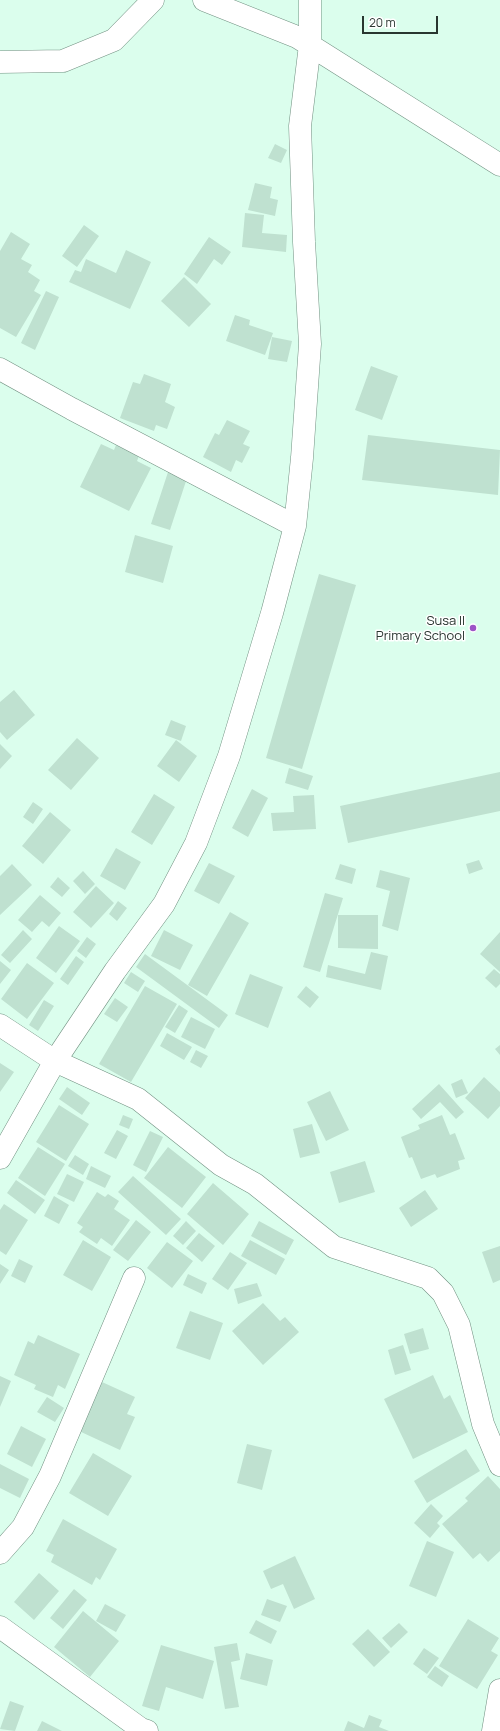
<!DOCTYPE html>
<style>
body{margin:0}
#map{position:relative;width:500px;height:1731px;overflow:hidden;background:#dbfeed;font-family:Manrope,sans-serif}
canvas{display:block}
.scale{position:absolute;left:362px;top:16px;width:76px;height:18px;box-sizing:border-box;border:2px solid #293630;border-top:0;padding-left:5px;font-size:12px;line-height:14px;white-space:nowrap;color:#293630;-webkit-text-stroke:3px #fff;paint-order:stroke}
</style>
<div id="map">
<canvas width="500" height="1731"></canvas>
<div class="scale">20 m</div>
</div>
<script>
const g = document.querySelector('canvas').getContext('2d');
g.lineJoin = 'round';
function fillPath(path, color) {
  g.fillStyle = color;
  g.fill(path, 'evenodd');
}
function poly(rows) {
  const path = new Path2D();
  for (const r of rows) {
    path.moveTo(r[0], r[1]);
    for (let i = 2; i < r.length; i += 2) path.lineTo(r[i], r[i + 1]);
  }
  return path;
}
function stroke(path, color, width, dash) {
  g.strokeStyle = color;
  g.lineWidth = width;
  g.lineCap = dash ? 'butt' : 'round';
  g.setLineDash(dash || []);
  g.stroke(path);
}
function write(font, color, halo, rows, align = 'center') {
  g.font = font + ' Manrope,sans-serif';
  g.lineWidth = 3;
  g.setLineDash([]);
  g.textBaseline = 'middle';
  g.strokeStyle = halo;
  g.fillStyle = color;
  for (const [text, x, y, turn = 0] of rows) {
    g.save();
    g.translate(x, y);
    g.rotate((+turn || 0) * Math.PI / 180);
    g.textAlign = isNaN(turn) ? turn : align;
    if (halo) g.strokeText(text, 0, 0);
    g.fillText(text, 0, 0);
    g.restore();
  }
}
fillPath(poly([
 [275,144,287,150,281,163,268,158],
 [255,183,272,187,270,198,278,200,275,216,248,210],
 [245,213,264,215,262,233,287,235,286,252,242,247],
 [84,225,99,236,77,267,62,256],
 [11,232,30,244,21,259,32,265,28,272,40,280,34,291,41,295,16,337,0,328,0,251],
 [209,237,231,252,222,265,214,259,197,284,184,274],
 [126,250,151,262,130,309,69,282,75,270,81,272,86,259,116,273],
 [184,277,211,304,189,327,161,301],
 [46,291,59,297,35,350,21,343],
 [235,315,250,320,249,325,273,333,265,355,226,341],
 [272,337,292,341,287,362,268,359],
 [371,366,398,376,382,420,355,410],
 [144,374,171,384,165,402,175,407,167,429,156,425,154,431,120,418,133,382,140,384],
 [227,420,250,431,243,444,250,447,242,463,236,460,231,472,203,457,215,433,219,435],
 [368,435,500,450,498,495,362,480],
 [101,444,114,450,116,445,139,456,137,461,151,468,129,511,80,487],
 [169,469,188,475,170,530,151,524],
 [135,535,173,546,163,583,125,572],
 [319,574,356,585,302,769,266,758],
 [14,690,35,715,7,740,0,732,0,702],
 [171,720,186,726,181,741,165,735],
 [77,738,99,758,71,790,48,770],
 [176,740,197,756,179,782,157,766],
 [0,744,12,756,0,769],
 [289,768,313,776,308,790,285,783],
 [500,772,500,811,348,843,340,806],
 [252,789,268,798,248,837,232,828],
 [154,794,175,807,152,845,131,832],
 [314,795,316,829,273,831,271,813,294,812,293,796],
 [33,802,43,809,33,824,23,817],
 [50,812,71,830,43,864,22,846],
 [116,848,141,862,125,890,100,876],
 [479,860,483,869,469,874,466,864],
 [209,863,235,876,219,904,194,891],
 [12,864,32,885,0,915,0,876],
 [340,864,356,869,352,884,335,879],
 [380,870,410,878,398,931,382,926,390,891,376,887],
 [83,871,95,884,85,894,73,881],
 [58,877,70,888,62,897,50,887],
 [96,886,114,903,91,928,73,912],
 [325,893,343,898,320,972,303,967],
 [40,895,61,913,49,927,42,921,32,932,18,920],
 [118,901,127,908,117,921,109,914],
 [230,912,249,923,207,996,188,985],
 [338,915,378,915,378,949,338,948],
 [59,926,80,941,56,973,36,958],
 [23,930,32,939,10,963,1,955],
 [164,930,193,945,180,970,151,956],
 [500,932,500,972,480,954],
 [87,937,96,944,86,958,77,951],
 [371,952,388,956,381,990,326,977,328,965,365,974],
 [145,954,228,1015,219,1028,136,967],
 [76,956,84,962,68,985,60,979],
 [0,961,11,970,0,984],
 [27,963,54,983,27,1019,1,999],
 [494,969,500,974,500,984,496,988,485,978],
 [131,972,145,981,138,992,124,983],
 [250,974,283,987,268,1028,235,1014],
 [145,986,177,1004,131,1082,99,1064],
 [306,986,319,997,310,1008,297,997],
 [115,998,128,1007,117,1022,104,1014],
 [44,1000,54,1006,38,1031,29,1025],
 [179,1005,188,1011,175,1033,165,1027],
 [191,1017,215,1029,205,1049,181,1037],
 [167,1033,192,1047,184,1060,160,1046],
 [500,1045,500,1055,495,1049],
 [196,1050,208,1056,201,1068,190,1062],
 [0,1063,14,1072,0,1092],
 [484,1077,500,1092,500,1106,488,1119,465,1098],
 [462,1079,468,1093,456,1098,451,1084],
 [439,1084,464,1112,456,1119,440,1102,421,1119,412,1109],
 [67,1087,90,1103,82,1115,59,1099],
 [330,1091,349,1130,326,1141,307,1102],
 [59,1105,89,1124,66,1161,36,1142],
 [123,1115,133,1119,129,1129,119,1125],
 [442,1115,450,1135,455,1133,465,1159,458,1161,460,1169,437,1178,435,1174,421,1179,412,1157,409,1158,401,1137,420,1129,418,1125],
 [312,1124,320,1153,300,1158,293,1129],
 [117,1130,128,1136,116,1159,104,1153],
 [150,1131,163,1137,146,1172,133,1165],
 [38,1147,65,1164,45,1196,18,1178],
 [168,1147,206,1177,182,1208,144,1178],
 [75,1155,89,1164,83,1175,68,1166],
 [365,1161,375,1192,339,1203,330,1172],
 [91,1166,111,1176,105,1188,86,1179],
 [67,1174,84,1182,74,1202,57,1194],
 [133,1176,181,1219,166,1235,118,1192],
 [16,1180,45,1200,35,1214,7,1193],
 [213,1183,249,1214,223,1245,187,1214],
 [425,1190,438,1209,411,1227,399,1208],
 [97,1192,105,1197,108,1194,119,1201,114,1209,130,1220,112,1246,101,1238,97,1244,79,1232,83,1227,77,1223],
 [54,1196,69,1205,59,1224,44,1216],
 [4,1204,28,1220,6,1255,0,1251,0,1210],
 [136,1220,151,1232,128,1261,113,1250],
 [186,1221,196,1231,183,1245,173,1236],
 [259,1221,294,1240,286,1255,251,1236],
 [199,1233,215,1246,202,1262,186,1248],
 [83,1240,111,1257,92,1291,63,1275],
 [250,1240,285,1259,276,1275,241,1256],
 [167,1242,193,1261,172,1288,147,1268],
 [500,1246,500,1280,493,1283,482,1252],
 [230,1252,247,1263,228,1290,212,1279],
 [19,1259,33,1266,25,1283,11,1276],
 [0,1264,9,1270,0,1284],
 [188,1274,207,1283,202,1294,183,1285],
 [257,1283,262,1296,238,1304,234,1289],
 [263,1303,280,1321,285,1317,299,1332,263,1365,232,1331],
 [190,1311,223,1323,210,1360,176,1348],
 [423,1328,429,1349,410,1354,404,1334],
 [38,1335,80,1354,65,1389,58,1385,53,1397,34,1389,36,1385,14,1375,28,1341,34,1344],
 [403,1345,411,1370,395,1375,388,1350],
 [433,1375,444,1399,450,1395,468,1432,413,1459,384,1399],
 [0,1376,11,1381,0,1407],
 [102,1382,135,1397,127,1414,135,1417,120,1450,79,1431],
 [47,1397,64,1408,55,1422,37,1412],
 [21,1426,46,1439,32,1467,7,1454],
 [247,1444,272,1450,262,1490,237,1483],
 [466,1449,480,1471,427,1503,414,1481],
 [93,1453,132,1476,108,1516,69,1493],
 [0,1464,29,1479,20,1498,0,1488],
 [488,1476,500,1489,500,1551,488,1562,480,1553,473,1559,442,1524,468,1501,465,1498],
 [431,1504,443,1516,437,1523,440,1526,430,1538,414,1523],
 [63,1519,117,1549,100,1580,96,1577,92,1585,51,1562,54,1555,46,1551],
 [427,1541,454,1552,436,1597,409,1586],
 [295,1556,315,1599,294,1609,283,1584,271,1589,263,1571],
 [39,1573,59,1591,34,1620,14,1602],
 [74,1589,87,1600,63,1629,50,1618],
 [267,1599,287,1606,280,1622,261,1615],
 [105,1604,126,1615,116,1632,96,1621],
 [83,1611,119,1641,90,1677,54,1647],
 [468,1619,499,1638,491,1651,498,1655,477,1689,439,1666],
 [256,1620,277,1631,271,1644,249,1633],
 [399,1623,408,1632,391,1648,382,1638],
 [368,1629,390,1652,374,1667,352,1644],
 [237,1643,240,1660,231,1662,239,1707,225,1709,214,1647],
 [161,1645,214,1661,203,1699,166,1687,159,1711,142,1706],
 [424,1648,439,1658,427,1674,413,1664],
 [246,1653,273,1660,267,1686,240,1679],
 [435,1666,449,1676,442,1687,427,1677],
 [10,1701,24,1706,15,1731,0,1729],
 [369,1715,382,1720,379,1727,389,1731,344,1731,348,1721,364,1728],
 [42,1721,62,1731,37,1731]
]), '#bfe1d0');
const minor = poly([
 [204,0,297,37,500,165],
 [0,62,63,61,114,40,153,0],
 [0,369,72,409,295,526],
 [0,1025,55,1061,138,1099,221,1165,255,1184,334,1247,428,1278,443,1293,459,1325,483,1424,500,1465],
 [0,1158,55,1061,115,971,164,904,196,843,229,756,272,613,295,526,302,458,310,344,304,242,300,126,310,45,310,0],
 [0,1553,23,1527,50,1476,134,1278],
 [0,1627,141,1729,147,1731],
 [493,1731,500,1690]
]);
stroke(minor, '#729182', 23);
stroke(minor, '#fff', 22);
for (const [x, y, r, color] of [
 [473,628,4,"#9d54c7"]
]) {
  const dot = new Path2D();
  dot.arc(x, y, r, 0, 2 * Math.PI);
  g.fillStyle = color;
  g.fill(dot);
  stroke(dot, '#fff', 1.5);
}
write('13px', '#293630', '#fff', [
 ["Susa II",465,621],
 ["Primary School",465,636]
], 'right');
</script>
